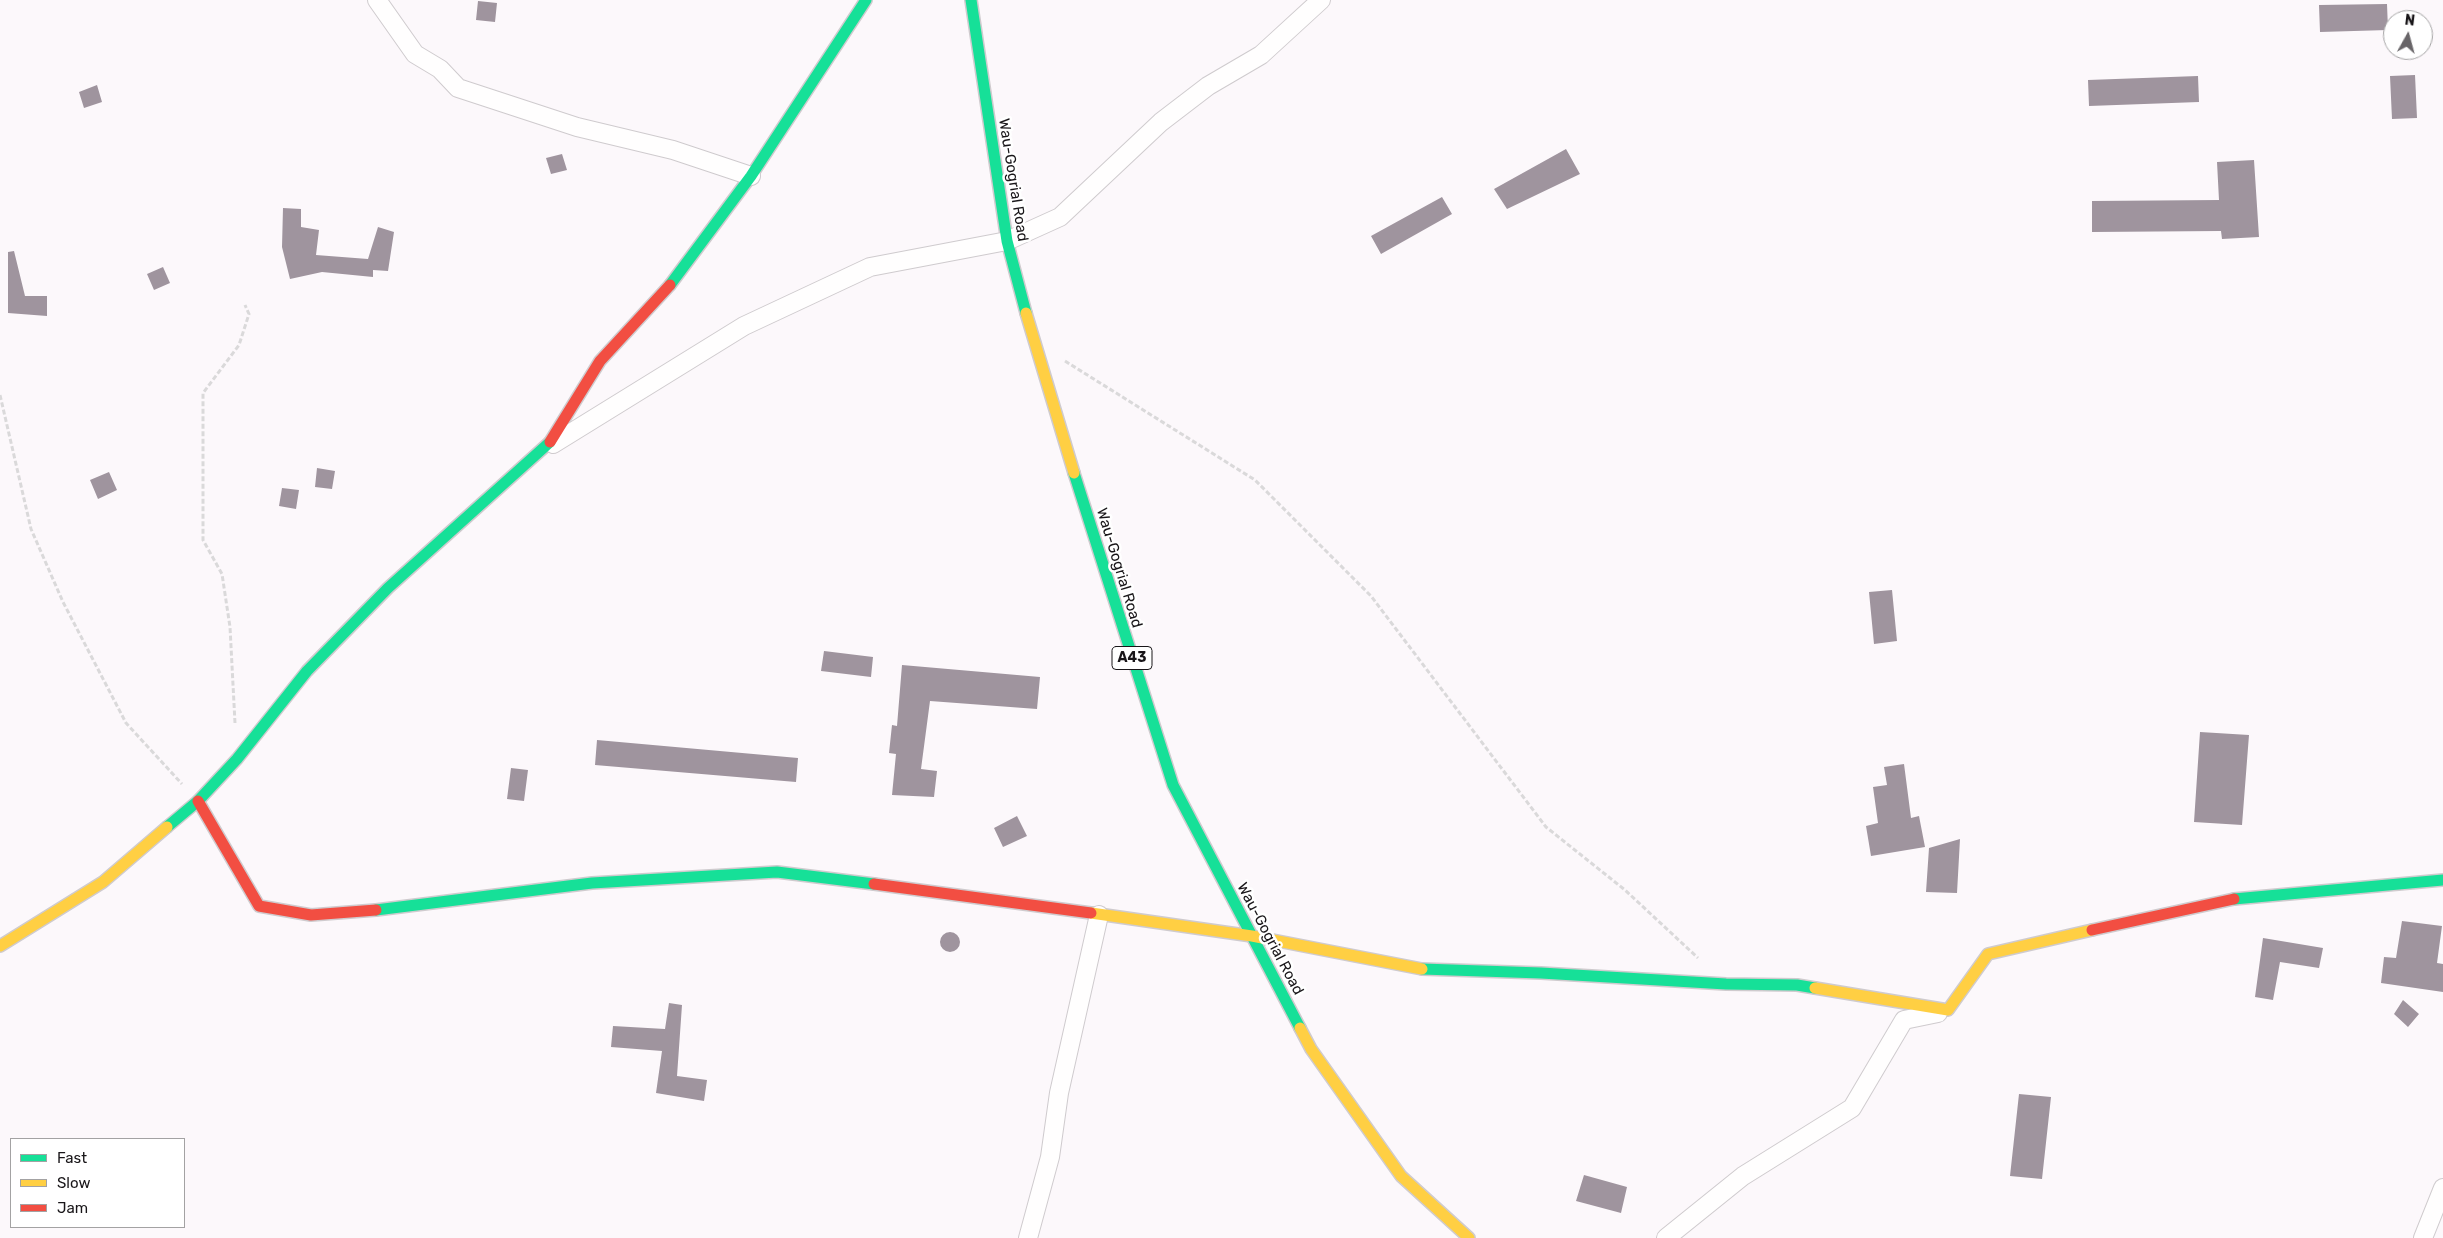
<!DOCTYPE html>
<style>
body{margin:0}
#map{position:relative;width:2443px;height:1238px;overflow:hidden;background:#fcf8fb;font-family:Rubik,sans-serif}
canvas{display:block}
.legend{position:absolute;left:10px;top:1138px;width:175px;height:90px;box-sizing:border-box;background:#fff;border:1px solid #a3a2a3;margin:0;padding:6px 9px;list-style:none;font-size:15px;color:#191619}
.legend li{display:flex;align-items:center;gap:10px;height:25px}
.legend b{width:25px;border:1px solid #a3a2a3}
.north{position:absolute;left:2383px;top:10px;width:50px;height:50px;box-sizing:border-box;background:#fff;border:1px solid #a3a2a3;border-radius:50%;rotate:7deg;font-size:14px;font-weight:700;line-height:20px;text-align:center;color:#191619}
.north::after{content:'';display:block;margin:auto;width:18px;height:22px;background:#686568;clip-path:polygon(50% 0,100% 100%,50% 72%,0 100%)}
</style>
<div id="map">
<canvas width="2443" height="1238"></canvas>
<ul class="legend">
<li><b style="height:6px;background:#16e098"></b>Fast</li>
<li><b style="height:6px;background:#ffcf43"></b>Slow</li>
<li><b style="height:6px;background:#f24e42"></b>Jam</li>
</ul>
<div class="north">N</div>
</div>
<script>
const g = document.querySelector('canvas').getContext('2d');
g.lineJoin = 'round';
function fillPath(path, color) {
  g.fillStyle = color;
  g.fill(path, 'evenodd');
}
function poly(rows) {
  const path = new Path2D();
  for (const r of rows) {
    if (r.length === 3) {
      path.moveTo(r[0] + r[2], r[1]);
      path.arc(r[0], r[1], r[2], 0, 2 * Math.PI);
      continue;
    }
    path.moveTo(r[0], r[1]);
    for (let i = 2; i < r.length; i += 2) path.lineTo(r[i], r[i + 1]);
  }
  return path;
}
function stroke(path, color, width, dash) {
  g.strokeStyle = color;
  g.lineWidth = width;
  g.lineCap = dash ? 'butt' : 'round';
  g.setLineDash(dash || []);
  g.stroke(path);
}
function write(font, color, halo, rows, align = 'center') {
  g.font = font + ' Rubik,sans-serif';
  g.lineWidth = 5;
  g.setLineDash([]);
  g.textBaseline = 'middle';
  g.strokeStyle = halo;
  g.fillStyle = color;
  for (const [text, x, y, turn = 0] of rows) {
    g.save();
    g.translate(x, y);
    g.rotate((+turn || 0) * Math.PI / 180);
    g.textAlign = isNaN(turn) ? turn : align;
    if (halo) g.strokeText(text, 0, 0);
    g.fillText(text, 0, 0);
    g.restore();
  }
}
fillPath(poly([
 [478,1,497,3,495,22,476,20],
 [2387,4,2388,30,2320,32,2319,5],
 [2415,75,2417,118,2392,119,2390,76],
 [2198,76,2199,102,2089,106,2088,80],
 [97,85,102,102,84,108,79,92],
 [1566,149,1580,174,1507,209,1494,189],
 [562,154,567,170,551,174,546,158],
 [2254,160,2259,237,2222,239,2221,231,2092,232,2092,201,2219,200,2217,162],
 [1442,197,1452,214,1381,254,1371,236],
 [283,208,301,209,301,227,319,230,316,255,368,259,378,227,394,232,388,271,373,270,373,277,322,272,290,279,282,247],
 [14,251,25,296,47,296,47,316,8,313,8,252],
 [163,267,170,283,154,290,147,274],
 [317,468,335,471,332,489,315,487],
 [109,472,117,490,98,499,90,480],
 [282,488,299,490,296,509,279,506],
 [1892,590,1897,641,1874,644,1869,592],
 [824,651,873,657,871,677,821,671],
 [902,665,1040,677,1037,709,930,701,921,769,937,771,934,797,892,795,896,754,889,753,892,725,897,726],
 [2200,732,2249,735,2242,825,2194,822],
 [597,740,798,758,796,782,595,765],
 [1904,764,1911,818,1919,816,1925,847,1871,856,1866,826,1878,823,1873,787,1887,785,1884,767],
 [511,768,528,770,524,801,507,799],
 [1017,816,1027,836,1003,847,994,828],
 [1960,839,1957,893,1926,892,1929,848],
 [2402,921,2442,926,2437,963,2443,964,2443,992,2381,983,2384,957,2396,958],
 [950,942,10],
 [2263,938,2323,948,2319,968,2280,962,2273,1000,2255,997],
 [2403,1000,2419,1014,2408,1027,2394,1014],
 [669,1003,682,1005,677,1076,707,1080,704,1101,656,1093,662,1051,611,1047,613,1026,665,1029],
 [2019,1094,2051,1097,2042,1179,2010,1176],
 [1584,1175,1627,1187,1621,1213,1576,1201]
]), '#9f949e');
const street = poly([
 [377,0,415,54,440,69,458,88,577,127,673,150,751,176],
 [553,444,744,326,870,267,1007,241,1060,217,1161,122,1208,86,1261,55,1321,0],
 [1028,1238,1050,1157,1059,1093,1099,915],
 [1666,1238,1743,1176,1852,1108,1904,1020,1938,1013],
 [2423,1238,2443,1188]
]);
const fast = poly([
 [971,0,1007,241,1026,313],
 [670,285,751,176,866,0],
 [1074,473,1173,785,1300,1028],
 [167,827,198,801,237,759,307,671,388,588,550,442],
 [2234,899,2443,880],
 [376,910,592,883,777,872,874,884],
 [1422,969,1541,973,1726,984,1797,985,1815,988]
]);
const slow = poly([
 [1026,313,1074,473],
 [1091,913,1252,936,1422,969],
 [0,946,103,882,167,827],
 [1815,988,1948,1010,1988,954,2092,930],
 [1300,1028,1311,1049,1401,1176,1469,1238]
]);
const jam = poly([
 [550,442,600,361,670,285],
 [198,801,259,906,311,915,376,910],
 [874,884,1091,913],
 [2092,930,2234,899]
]);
stroke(street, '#cfcbce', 20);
stroke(fast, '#cfcbce', 14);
stroke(slow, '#cfcbce', 14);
stroke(jam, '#cfcbce', 14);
stroke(poly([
 [1065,361,1255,480,1371,596,1546,827,1625,890,1698,958],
 [0,395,31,529,63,602,126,723,182,784],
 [235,723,230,627,222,574,203,540,203,393,239,345,249,314,245,305]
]), '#dad9da', 3, [5, 2.5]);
stroke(street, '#fffefe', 18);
stroke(fast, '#16e098', 11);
stroke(slow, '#ffcf43', 11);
stroke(jam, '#f24e42', 11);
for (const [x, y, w] of [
 [1132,658,40]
]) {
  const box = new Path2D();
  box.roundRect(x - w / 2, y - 11.5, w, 23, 4);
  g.fillStyle = '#fff';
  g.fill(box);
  stroke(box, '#191619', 1);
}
write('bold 14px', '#191619', null, [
 ["A43",1132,658]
]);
write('15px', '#191619', '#fff', [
 ["Wau-Gogrial Road",1013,180,81],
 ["Wau-Gogrial Road",1119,568,73],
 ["Wau-Gogrial Road",1270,939,62]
]);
</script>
